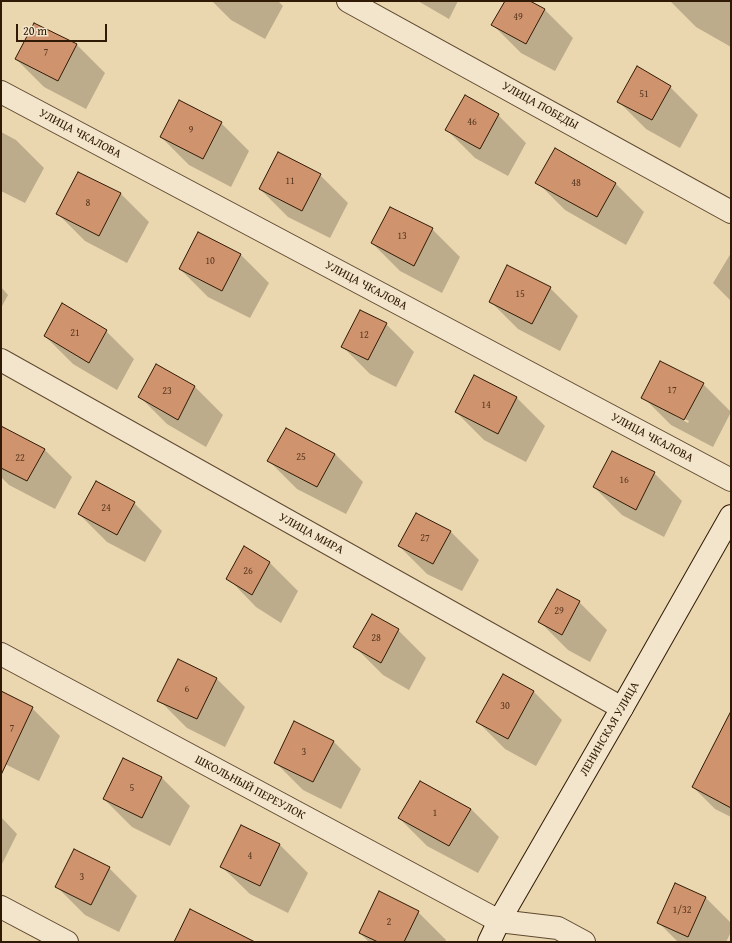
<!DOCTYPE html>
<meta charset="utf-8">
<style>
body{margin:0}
#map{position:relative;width:732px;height:943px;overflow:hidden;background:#ebd7af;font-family:"Gentium Book Plus",serif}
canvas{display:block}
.frame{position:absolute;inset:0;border:2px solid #301a05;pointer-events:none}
.scale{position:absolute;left:16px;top:24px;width:91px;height:18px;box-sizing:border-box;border:2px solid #301a05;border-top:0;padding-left:5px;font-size:12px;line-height:14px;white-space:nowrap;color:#301a05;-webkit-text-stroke:3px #f2e5cb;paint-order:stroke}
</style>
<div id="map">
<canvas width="732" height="943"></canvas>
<div class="frame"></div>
<div class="scale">20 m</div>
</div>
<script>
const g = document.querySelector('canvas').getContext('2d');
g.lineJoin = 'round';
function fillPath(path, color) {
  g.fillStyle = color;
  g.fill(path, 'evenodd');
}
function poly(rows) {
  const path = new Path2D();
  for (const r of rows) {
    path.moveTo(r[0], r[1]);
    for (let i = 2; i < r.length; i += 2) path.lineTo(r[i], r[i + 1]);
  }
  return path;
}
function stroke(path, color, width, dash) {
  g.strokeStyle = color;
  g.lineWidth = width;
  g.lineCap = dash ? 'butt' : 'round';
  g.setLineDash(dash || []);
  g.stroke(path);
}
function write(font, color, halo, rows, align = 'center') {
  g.font = font + ' "Gentium Book Plus",serif';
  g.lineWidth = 3;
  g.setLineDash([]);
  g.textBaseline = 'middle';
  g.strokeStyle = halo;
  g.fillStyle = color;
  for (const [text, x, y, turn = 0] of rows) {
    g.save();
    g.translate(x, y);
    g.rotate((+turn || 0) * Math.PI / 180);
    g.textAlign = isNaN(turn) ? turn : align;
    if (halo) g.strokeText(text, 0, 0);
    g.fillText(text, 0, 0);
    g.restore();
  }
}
fillPath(poly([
 [212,1,278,1,283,6,265,39,231,20],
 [418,1,458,1,449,19],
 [506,1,528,1,545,10,573,38,555,71,521,53,493,25],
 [670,1,731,1,731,47,696,27],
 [34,24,77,45,105,73,86,109,44,87,16,59],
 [670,87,698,115,680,148,646,129,618,101],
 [498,115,526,143,508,176,475,158,447,130],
 [221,123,249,151,231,187,189,165,161,137],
 [1,132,16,140,44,168,25,203,1,191],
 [78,173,121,194,149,222,127,263,85,241,57,213],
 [320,175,348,203,330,238,288,217,260,189],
 [537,182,616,184,644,212,626,245,565,210],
 [432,229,460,257,442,293,400,271,372,243],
 [731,253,731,301,713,283],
 [241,255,269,283,250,318,208,297,180,269],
 [1,287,8,295,1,308],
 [550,288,578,316,560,351,518,329,490,301],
 [386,324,414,352,396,387,370,374,342,346],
 [106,331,134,359,117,390,73,364,45,336],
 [156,365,195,387,223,415,206,447,167,424,139,396],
 [474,377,517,398,545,426,526,462,484,440,456,412],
 [703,384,731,412,713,447,671,425,643,397],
 [675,414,689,421,688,423,675,416],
 [1,427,44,449,72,477,55,509,9,485,1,477],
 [612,452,654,473,682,501,664,537,622,515,594,487],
 [335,454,363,482,346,514,297,489,269,461],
 [134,503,162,531,145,562,107,542,79,514],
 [417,515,451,532,479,560,462,591,427,574,399,546],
 [245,547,270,563,298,591,281,623,256,607,228,578],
 [579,602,607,630,590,662,568,650,540,622],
 [398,630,426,658,409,690,383,675,355,647],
 [178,660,217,679,245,707,225,747,187,728,159,700],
 [503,676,534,692,562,720,536,766,505,749,477,721],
 [1,692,32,708,60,736,39,781,1,762],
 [731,714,731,817,715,809,693,787],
 [333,741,361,769,341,809,303,790,275,762],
 [124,759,162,778,190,806,170,846,132,827,104,799],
 [471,809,499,837,478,873,427,846,399,818],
 [1,817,17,834,1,866],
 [241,827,280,845,308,873,288,913,250,894,221,866],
 [109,868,137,896,119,932,85,915,57,887],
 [676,884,706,898,731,923,731,932,726,942,678,942,658,922],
 [418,912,446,940,445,942,369,942,360,933]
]), '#0003');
const building = poly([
 [505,1,530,1,545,9,526,44,491,25,505,1],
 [34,23,77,44,58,81,15,59,34,23],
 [637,66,671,86,652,120,617,102,637,66],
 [465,95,499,114,480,149,445,130,465,95],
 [179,100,222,122,203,159,160,137,179,100],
 [555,148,616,183,597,217,535,183,555,148],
 [278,152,321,174,302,211,259,189,278,152],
 [78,172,121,193,99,236,56,214,78,172],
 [390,207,433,228,414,266,371,243,390,207],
 [198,232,241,254,222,291,179,269,198,232],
 [507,265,551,287,532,324,489,302,507,265],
 [62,303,107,330,89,363,44,336,62,303],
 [360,310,387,323,368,360,341,347,360,310],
 [660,361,704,383,684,420,641,398,660,361],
 [156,364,195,386,178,420,138,397,156,364],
 [474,375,517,397,498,434,455,412,474,375],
 [1,426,45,449,27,481,1,468,1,426],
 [286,428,335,454,317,487,267,461,286,428],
 [612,451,655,472,636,510,593,487,612,451],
 [96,481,135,502,117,535,78,514,96,481],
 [416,513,451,531,433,564,398,546,416,513],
 [244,546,270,562,252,595,226,579,244,546],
 [557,589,580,601,562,635,538,622,557,589],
 [372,614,399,629,381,663,353,647,372,614],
 [178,659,217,678,197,719,157,701,178,659],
 [503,674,534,691,508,739,476,722,503,674],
 [1,691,33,707,1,775,1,691],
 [731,711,731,808,692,787,731,711],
 [294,721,334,741,313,782,274,763,294,721],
 [123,758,162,777,142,818,103,799,123,758],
 [420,781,471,809,449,846,398,818,420,781],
 [241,825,280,844,260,886,220,867,241,825],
 [74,849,110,867,91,905,55,887,74,849],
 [675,883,706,897,688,937,657,923,675,883],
 [379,891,419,911,404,942,378,942,359,933,379,891],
 [190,909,255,942,174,942,190,909]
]);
fillPath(building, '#cf936e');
stroke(building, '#301a05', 1);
const street = poly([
 [348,1,731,212],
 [1,92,731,480],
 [1,360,622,708],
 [1,654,499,921,558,928,584,942],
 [1,907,67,942]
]);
const secondary = poly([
 [489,942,499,921,622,708,731,516]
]);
stroke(street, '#5f4930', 24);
stroke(secondary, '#301a05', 24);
stroke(street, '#f2e5cb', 22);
stroke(secondary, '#f2e5cb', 22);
write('10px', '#58381f', null, [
 ["49",518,17],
 ["7",46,52],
 ["51",644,94],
 ["46",472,122],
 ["9",191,130],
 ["11",290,181],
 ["48",576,183],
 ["8",88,203],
 ["13",402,236],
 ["10",210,261],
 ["15",520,294],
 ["21",75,333],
 ["12",364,335],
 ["17",672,390],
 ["23",167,391],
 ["14",486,405],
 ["25",301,457],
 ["22",20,458],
 ["16",624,480],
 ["24",106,508],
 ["27",425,538],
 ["26",248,571],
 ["29",559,611],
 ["28",376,638],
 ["6",187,689],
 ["30",505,706],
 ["7",12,728],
 ["3",304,752],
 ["5",132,788],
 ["1",435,813],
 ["4",250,856],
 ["3",82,877],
 ["1/32",682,910],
 ["2",389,922]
]);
write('12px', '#301a05', '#f2e5cb', [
 ["УЛИЦА ПОБЕДЫ",540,106,29],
 ["УЛИЦА ЧКАЛОВА",80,134,28],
 ["УЛИЦА ЧКАЛОВА",366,286,28],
 ["УЛИЦА ЧКАЛОВА",652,438,28],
 ["УЛИЦА МИРА",311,534,29],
 ["ЛЕНИНСКАЯ УЛИЦА",610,729,-60],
 ["ШКОЛЬНЫЙ ПЕРЕУЛОК",250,788,28]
]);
</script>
